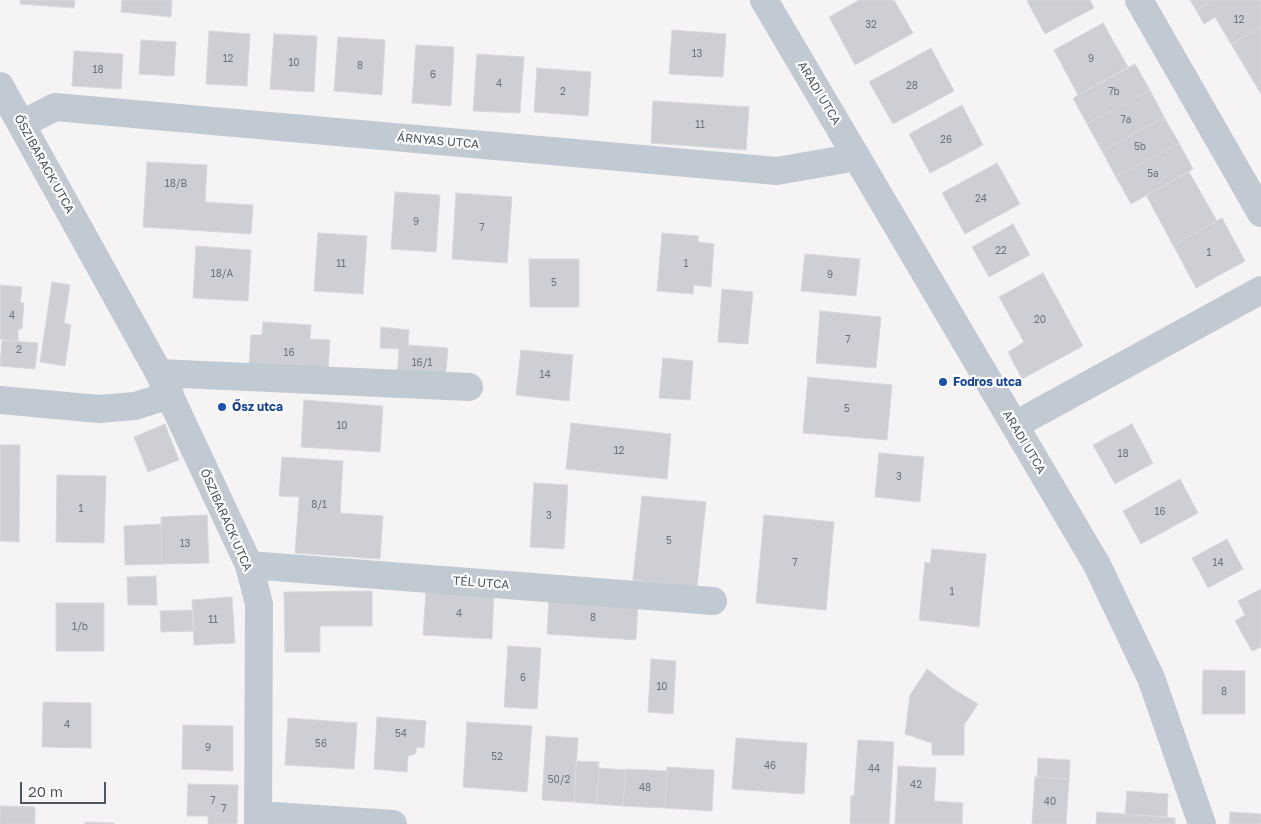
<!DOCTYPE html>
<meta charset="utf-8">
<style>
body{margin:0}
#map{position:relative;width:1261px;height:824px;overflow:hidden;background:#f5f3f3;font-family:"Golos Text",sans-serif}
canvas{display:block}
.scale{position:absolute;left:20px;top:782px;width:86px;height:22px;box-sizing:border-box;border:2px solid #4a5661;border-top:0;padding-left:6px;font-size:15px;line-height:18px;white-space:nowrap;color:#4a5661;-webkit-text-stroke:4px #fff;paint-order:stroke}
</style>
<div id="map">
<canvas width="1261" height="824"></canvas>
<div class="scale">20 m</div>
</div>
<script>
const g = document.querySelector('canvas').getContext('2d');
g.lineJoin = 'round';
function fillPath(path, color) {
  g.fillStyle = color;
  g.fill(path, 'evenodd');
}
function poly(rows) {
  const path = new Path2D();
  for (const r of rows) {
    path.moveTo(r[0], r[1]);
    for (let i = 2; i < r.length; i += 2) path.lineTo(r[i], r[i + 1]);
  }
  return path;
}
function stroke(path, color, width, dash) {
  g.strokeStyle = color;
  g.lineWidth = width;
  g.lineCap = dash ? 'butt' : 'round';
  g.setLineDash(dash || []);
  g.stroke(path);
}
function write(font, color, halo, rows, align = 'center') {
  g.font = font + ' "Golos Text",sans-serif';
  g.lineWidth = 4.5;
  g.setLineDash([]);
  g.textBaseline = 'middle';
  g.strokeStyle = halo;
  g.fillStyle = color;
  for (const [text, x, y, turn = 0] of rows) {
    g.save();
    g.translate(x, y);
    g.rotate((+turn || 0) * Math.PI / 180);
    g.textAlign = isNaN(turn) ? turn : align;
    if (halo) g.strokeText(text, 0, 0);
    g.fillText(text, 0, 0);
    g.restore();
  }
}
const building = poly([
 [20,0,75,0,74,8,20,4,20,0],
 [122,0,172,0,171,17,121,12,122,0],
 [859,0,894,0,913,33,855,65,829,17,859,0],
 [1029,0,1090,0,1094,8,1045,34,1027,1,1029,0],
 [1190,0,1213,0,1196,10,1190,0],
 [1213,0,1261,0,1261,27,1231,44,1215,17,1204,24,1196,10,1213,0],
 [1103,23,1128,67,1078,95,1054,50,1103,23],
 [1261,27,1261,94,1231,44,1261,27],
 [672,30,726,34,723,77,669,74,672,30],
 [209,31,250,34,247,86,206,84,209,31],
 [274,34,317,36,314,92,270,89,274,34],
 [338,37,385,40,382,95,334,91,338,37],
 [141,40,176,42,174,76,139,74,141,40],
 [416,45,454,47,451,106,412,103,416,45],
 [931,48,954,91,893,124,869,82,931,48],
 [74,51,123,54,121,89,72,86,74,51],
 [477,54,524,57,520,113,473,111,477,54],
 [1135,64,1150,90,1087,124,1073,98,1135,64],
 [537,68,591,72,588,116,534,112,537,68],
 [1150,90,1164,117,1102,151,1087,124,1150,90],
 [653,101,749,107,746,150,651,143,653,101],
 [962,105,983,145,930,173,909,134,962,105],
 [1164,117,1179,143,1116,177,1102,151,1164,117],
 [1179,143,1193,169,1131,204,1116,177,1179,143],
 [147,162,207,165,205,202,253,205,251,234,143,227,147,162],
 [997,163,1020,204,965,234,942,193,997,163],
 [1189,172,1217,221,1173,245,1146,195,1189,172],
 [395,192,440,195,436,252,391,249,395,192],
 [456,193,512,197,507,263,452,259,456,193],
 [1222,218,1245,261,1196,288,1173,245,1222,218],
 [1013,224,1030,255,989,277,972,247,1013,224],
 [318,233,367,236,363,294,314,291,318,233],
 [662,233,698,236,698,242,714,244,711,287,694,285,693,294,657,291,662,233],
 [196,246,251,250,248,301,193,298,196,246],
 [805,254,860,259,856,296,801,291,805,254],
 [529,259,579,259,579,307,530,307,529,259],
 [1043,273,1083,346,1022,379,1008,352,1024,342,999,297,1043,273],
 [52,282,70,285,64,323,71,325,65,366,40,362,52,282],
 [0,285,22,287,20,303,24,303,22,329,18,329,18,341,0,339,0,285],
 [722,289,753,292,748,344,718,342,722,289],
 [820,311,881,317,876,368,816,363,820,311],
 [263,322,311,325,310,339,330,340,328,372,249,366,251,335,262,335,263,322],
 [381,327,409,330,408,345,448,348,445,381,397,378,399,349,380,348,381,327],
 [2,340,38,343,35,369,0,366,2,340],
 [521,350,573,355,569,401,516,395,521,350],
 [663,358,693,361,690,400,659,398,663,358],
 [808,377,892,385,887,440,803,433,808,377],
 [304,400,383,406,380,452,301,447,304,400],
 [571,423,671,434,667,479,566,469,571,423],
 [165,424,179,460,148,472,134,437,165,424],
 [1132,424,1153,463,1115,484,1093,445,1132,424],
 [0,445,20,445,19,542,0,541,0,445],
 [879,453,924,457,920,502,875,497,879,453],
 [282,457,343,461,340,513,383,516,380,559,295,553,299,497,279,496,282,457],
 [57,475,106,476,104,543,56,542,57,475],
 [1180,479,1198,513,1141,544,1123,511,1180,479],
 [534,483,568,485,564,549,530,547,534,483],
 [642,496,706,502,697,587,633,580,642,496],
 [207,515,209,563,162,564,161,517,207,515],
 [764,515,834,522,826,610,756,603,764,515],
 [161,524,162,564,125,565,124,526,161,524],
 [1227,539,1243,569,1208,588,1192,558,1227,539],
 [932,549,986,554,979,627,919,620,925,562,930,563,932,549],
 [156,576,157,605,128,605,127,577,156,576],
 [1261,589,1261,647,1252,651,1235,621,1245,615,1238,601,1261,589],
 [426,590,494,594,492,639,423,635,426,590],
 [372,591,372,626,320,626,320,652,285,652,284,592,372,591],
 [232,597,235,643,194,645,192,600,232,597],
 [549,597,638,602,636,640,547,634,549,597],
 [56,603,104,603,104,651,56,651,56,603],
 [193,610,194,631,161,632,160,611,193,610],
 [508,646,541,648,537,709,504,707,508,646],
 [651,659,676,661,673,714,648,712,651,659],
 [927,669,952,688,978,704,964,725,964,755,932,755,932,743,905,734,910,695,927,669],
 [1203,670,1245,671,1245,714,1202,714,1203,670],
 [43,702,91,703,91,748,42,747,43,702],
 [377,717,426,721,424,748,417,747,415,754,408,756,407,772,374,769,377,717],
 [288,718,357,723,354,769,285,765,288,718],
 [467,722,532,726,527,792,463,787,467,722],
 [183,725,233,726,233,771,182,769,183,725],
 [546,736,578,738,574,802,542,800,546,736],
 [736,738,807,743,804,794,732,789,736,738],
 [858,740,894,742,889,824,850,824,851,796,854,796,858,740],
 [1038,758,1070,760,1069,779,1037,777,1038,758],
 [576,761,599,762,597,804,574,802,576,761],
 [898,766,936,768,934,801,963,803,962,824,895,824,898,766],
 [667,767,714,770,712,811,665,808,667,767],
 [599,768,626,770,623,806,597,804,599,768],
 [626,769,667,771,665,808,623,806,626,769],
 [1035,777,1069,779,1066,824,1032,824,1035,777],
 [188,784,238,785,237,824,208,824,208,816,187,816,188,784],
 [1127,791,1168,794,1167,817,1125,814,1127,791],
 [0,806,35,807,35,824,0,824,0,806],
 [1097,812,1175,818,1175,824,1096,824,1097,812],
 [1230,812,1261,814,1261,824,1229,824,1230,812],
 [85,822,114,823,114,824,85,824,85,822]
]);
fillPath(building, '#cdcfd5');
stroke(building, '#d7d9de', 1);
stroke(poly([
 [764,0,1097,565,1151,678,1202,824],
 [1139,0,1261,213],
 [0,86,159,373,249,565,259,604,258,824],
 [22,124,55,107,777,171,857,157],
 [159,373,469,387],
 [0,400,99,409,135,406,170,395],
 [1015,425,1261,290],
 [249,565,713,601],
 [259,815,393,824]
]), '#c1cad2', 28);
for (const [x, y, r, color] of [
 [943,382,5,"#1a4fb4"],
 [222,407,5,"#1a4fb4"]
]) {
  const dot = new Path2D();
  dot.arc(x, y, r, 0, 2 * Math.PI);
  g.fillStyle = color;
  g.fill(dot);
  stroke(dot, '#fff', 2);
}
write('10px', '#6b747e', null, [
 ["12",1239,20],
 ["32",871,25],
 ["13",697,54],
 ["12",228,59],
 ["9",1091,59],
 ["10",294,63],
 ["8",360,66],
 ["18",98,70],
 ["6",433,75],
 ["4",499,84],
 ["28",912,86],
 ["2",563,92],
 ["7b",1114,92],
 ["7a",1126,120],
 ["11",700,125],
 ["26",946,140],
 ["5b",1140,147],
 ["5a",1153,174],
 ["18/B",176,184],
 ["24",981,199],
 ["9",416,222],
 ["7",482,228],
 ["22",1001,251],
 ["1",1209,253],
 ["11",341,264],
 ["1",686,264],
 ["18/A",222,274],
 ["9",830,275],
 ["5",554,283],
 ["4",12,316],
 ["20",1040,320],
 ["7",848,340],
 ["2",19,350],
 ["16",289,353],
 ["16/1",422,363],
 ["14",545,375],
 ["5",847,409],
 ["10",342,426],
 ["12",619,451],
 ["18",1123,454],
 ["3",899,477],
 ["8/1",319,505],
 ["1",81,509],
 ["16",1160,512],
 ["3",549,516],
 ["5",669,541],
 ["13",185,544],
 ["7",795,563],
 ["14",1218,563],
 ["1",952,592],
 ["4",459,614],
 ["8",593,618],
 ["11",213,620],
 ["1/b",80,627],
 ["6",523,678],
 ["10",662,687],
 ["8",1224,692],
 ["4",67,725],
 ["54",401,734],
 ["56",321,744],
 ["9",208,748],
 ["52",497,757],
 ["46",770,766],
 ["44",874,769],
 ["50/2",559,780],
 ["42",916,785],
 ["48",645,788],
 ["7",213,801],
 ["40",1050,802],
 ["7",224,809]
]);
write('12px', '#4a5661', '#fff', [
 ["ARADI UTCA",819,93,59],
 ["ÁRNYAS UTCA",438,141,5],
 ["ŐSZIBARACK UTCA",44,164,61],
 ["ARADI UTCA",1024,442,59],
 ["ŐSZIBARACK UTCA",226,520,66],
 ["TÉL UTCA",481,583,4]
]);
write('bold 12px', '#164399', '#fff', [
 ["Fodros utca",953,382],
 ["Ősz utca",232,407]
], 'left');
</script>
